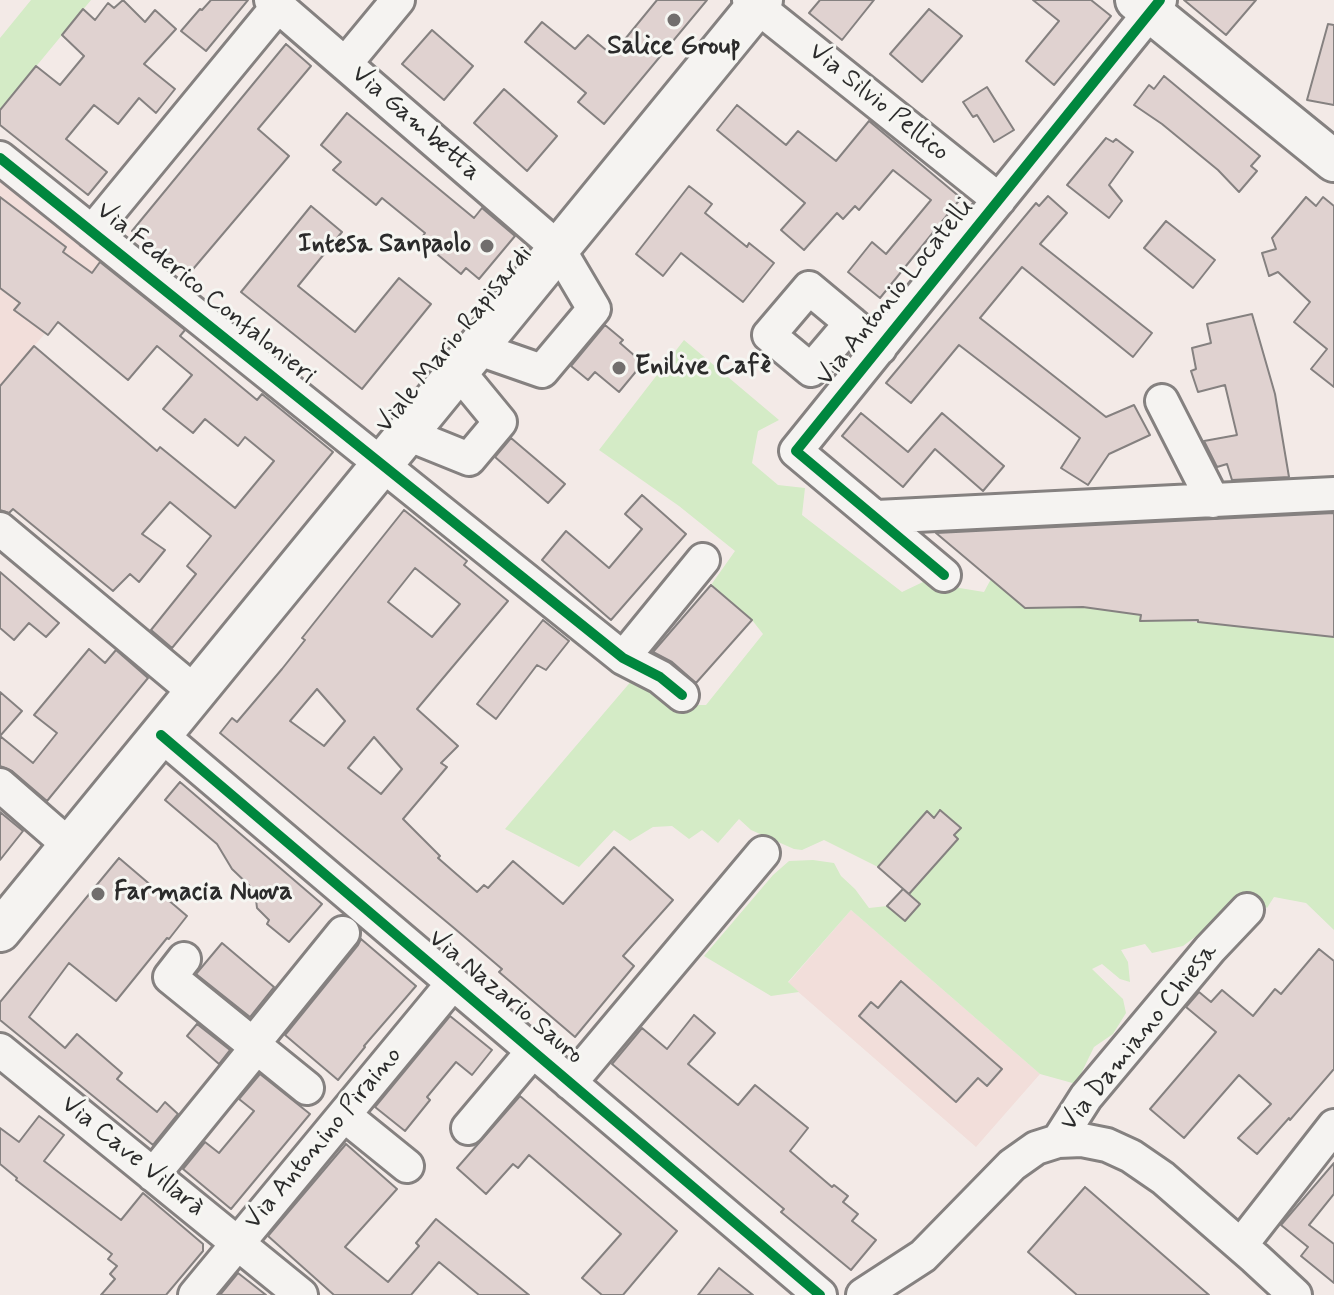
<!DOCTYPE html>
<meta charset="utf-8">
<style>
body{margin:0}
canvas{display:block;background:#f3eae7}
</style>
<canvas width="1334" height="1295"></canvas>
<script>
const g = document.querySelector('canvas').getContext('2d');
g.lineJoin = 'round';
function fillPath(path, color) {
  g.fillStyle = color;
  g.fill(path, 'evenodd');
}
function poly(rows) {
  const path = new Path2D();
  for (const r of rows) {
    path.moveTo(r[0], r[1]);
    for (let i = 2; i < r.length; i += 2) path.lineTo(r[i], r[i + 1]);
  }
  return path;
}
function stroke(path, color, width, dash) {
  g.strokeStyle = color;
  g.lineWidth = width;
  g.lineCap = dash ? 'butt' : 'round';
  g.setLineDash(dash || []);
  g.stroke(path);
}
function write(font, color, halo, rows, align = 'center') {
  g.font = font + ' Mynerve,sans-serif';
  g.lineWidth = 6;
  g.setLineDash([]);
  g.textBaseline = 'middle';
  g.strokeStyle = halo;
  g.fillStyle = color;
  for (const [text, x, y, turn = 0] of rows) {
    g.save();
    g.translate(x, y);
    g.rotate((+turn || 0) * Math.PI / 180);
    g.textAlign = isNaN(turn) ? turn : align;
    if (halo) g.strokeText(text, 0, 0);
    g.fillText(text, 0, 0);
    g.restore();
  }
}
fillPath(poly([
 [0,178,101,261,49,329,0,385],
 [851,910,1040,1074,976,1147,788,983]
]), '#f2deda');
fillPath(poly([
 [31,0,91,0,0,110,0,38],
 [684,340,779,420,758,431,752,463,778,485,805,488,802,515,902,592,923,582,984,592,991,579,1012,597,1042,601,1042,608,1083,607,1141,615,1141,621,1176,620,1334,637,1334,930,1306,903,1274,897,1267,908,1251,895,1183,946,1152,953,1145,944,1121,950,1128,962,1130,982,1120,979,1102,964,1092,969,1123,999,1126,1013,1113,1034,1094,1047,1076,1084,1040,1074,851,910,788,982,799,992,771,996,704,956,773,875,789,861,813,860,834,863,841,876,855,889,869,908,887,906,905,921,920,904,909,894,957,839,954,835,960,828,941,810,934,818,926,812,878,867,824,840,802,850,794,849,751,830,739,819,718,843,702,830,689,839,672,826,653,827,630,841,614,830,579,867,505,829,633,679,682,705,706,705,763,634,752,620,711,585,735,551,679,506,599,450]
]), '#d4ebc6');
const building = poly([
 [123,0,145,22,155,10,176,29,144,64,175,89,156,113,139,98,118,124,94,105,66,139,107,172,88,195,0,125,0,110,36,66,60,85,84,56,62,35,83,9,95,20,108,3,114,8,123,0],
 [211,0,248,0,206,51,181,31,200,9,202,10,211,0],
 [657,0,707,0,604,124,578,102,586,93,525,42,542,22,575,49,588,35,612,55,657,0],
 [820,0,874,0,842,40,809,13,820,0],
 [1033,0,1091,0,1111,16,1054,85,1026,61,1059,21,1033,0],
 [1184,0,1256,0,1226,35,1184,0],
 [929,9,962,36,922,82,890,54,929,9],
 [1328,24,1334,25,1334,105,1307,100,1328,24],
 [432,30,473,66,444,100,402,64,432,30],
 [286,44,311,66,258,129,289,156,188,275,132,231,286,44],
 [1164,76,1260,156,1251,166,1257,171,1239,192,1218,170,1162,124,1134,105,1149,85,1154,89,1164,76],
 [987,87,1014,130,994,142,977,115,973,117,963,102,987,87],
 [504,89,557,136,527,171,474,123,504,89],
 [737,105,786,145,798,131,836,161,869,121,961,198,880,298,848,272,872,242,886,254,931,200,893,170,859,210,855,206,843,219,837,213,804,250,781,230,805,203,717,130,737,105],
 [347,113,474,218,482,208,515,236,479,279,466,268,461,274,420,240,425,233,382,198,376,205,333,170,341,162,321,145,347,113],
 [1106,138,1113,142,1116,139,1133,152,1109,185,1122,201,1109,218,1067,185,1106,138],
 [689,186,712,204,705,213,747,247,749,243,774,263,743,302,681,253,663,276,636,254,689,186],
 [1048,196,1067,213,1040,244,1152,333,1133,357,1022,267,980,318,1106,417,1134,405,1150,435,1109,454,1088,485,1061,468,1080,438,959,345,911,403,886,383,1036,203,1039,206,1048,196],
 [0,197,66,247,63,252,92,273,100,262,185,330,180,336,257,400,262,394,333,452,172,648,151,630,196,574,187,566,211,536,170,502,142,534,165,550,139,582,130,574,113,591,13,509,9,513,0,510,0,386,34,346,157,451,160,447,235,508,274,461,245,437,238,446,205,419,193,433,163,409,192,375,157,346,128,380,58,322,48,335,14,310,20,303,0,288,0,197],
 [1306,197,1316,206,1323,197,1334,206,1334,387,1311,369,1327,349,1294,322,1310,302,1278,272,1269,276,1262,253,1276,249,1272,238,1306,197],
 [311,206,342,232,298,286,355,332,399,278,431,304,362,389,241,292,311,206],
 [1166,221,1215,260,1193,288,1144,248,1166,221],
 [1252,314,1275,394,1289,477,1232,480,1227,464,1217,467,1204,441,1237,435,1225,385,1198,392,1191,371,1196,369,1192,348,1211,343,1207,324,1252,314],
 [605,325,623,340,620,343,643,363,619,392,595,372,588,380,571,366,605,325],
 [861,413,908,452,942,413,1004,466,983,491,935,449,903,487,842,436,861,413],
 [511,438,565,484,548,503,495,457,511,438],
 [642,495,686,534,611,620,542,560,566,531,609,568,642,529,625,514,642,495],
 [404,510,467,561,464,565,508,601,417,709,458,746,441,763,447,767,403,819,440,856,438,858,477,892,484,885,488,888,513,861,563,904,614,847,673,900,623,956,634,966,575,1037,499,972,502,969,454,928,220,733,232,718,237,722,282,669,305,640,302,638,404,510],
 [415,568,460,604,432,637,388,602,415,568],
 [317,689,345,721,324,746,290,721,317,689],
 [374,737,402,769,381,794,348,768,374,737],
 [1334,513,1334,637,1198,622,1198,620,1140,621,1141,615,1083,607,1025,608,936,533,1334,513],
 [0,572,59,623,46,637,29,623,14,640,0,628,0,572],
 [711,585,752,620,696,683,672,662,653,652,711,585],
 [543,620,569,641,546,670,537,665,496,719,477,704,543,620],
 [89,649,105,663,116,650,148,678,47,801,12,771,0,766,0,692,22,711,0,736,33,763,57,733,34,715,89,649],
 [180,782,322,904,289,942,267,924,269,920,257,908,255,891,232,869,217,844,165,800,180,782],
 [940,810,961,828,954,835,958,839,909,894,878,867,927,811,934,818,940,810],
 [0,812,23,831,0,860,0,812],
 [119,858,187,916,169,939,167,938,116,1001,69,963,29,1017,65,1048,77,1034,122,1073,117,1079,157,1112,165,1102,178,1114,153,1145,0,1020,0,1002,119,858],
 [903,889,920,904,905,921,887,906,903,889],
 [361,939,416,986,364,1046,365,1047,338,1080,285,1035,358,945,361,939],
 [222,943,274,987,250,1017,196,974,222,943],
 [1319,949,1334,961,1334,1069,1290,1120,1289,1118,1257,1154,1238,1138,1271,1104,1239,1075,1184,1138,1150,1109,1216,1032,1186,1007,1199,992,1211,1002,1222,990,1253,1016,1275,989,1281,994,1319,949],
 [901,981,1002,1069,987,1086,978,1078,956,1102,859,1016,871,1002,878,1008,901,981],
 [694,1015,715,1033,688,1064,738,1105,755,1085,808,1128,790,1151,832,1187,834,1185,848,1196,843,1202,858,1214,852,1221,876,1240,851,1270,781,1212,784,1209,612,1064,642,1028,667,1049,694,1015],
 [450,1016,492,1050,472,1075,456,1062,427,1097,430,1100,405,1131,375,1107,450,1016],
 [197,1024,230,1050,219,1064,187,1036,197,1024],
 [260,1074,310,1114,231,1209,183,1169,205,1142,219,1153,254,1111,239,1099,260,1074],
 [520,1096,677,1231,623,1295,602,1295,582,1278,621,1234,529,1155,518,1168,513,1164,486,1194,457,1168,520,1096],
 [39,1116,64,1135,44,1161,121,1220,143,1193,203,1244,203,1251,166,1295,101,1295,115,1279,110,1274,117,1266,108,1259,112,1254,16,1180,17,1178,0,1164,0,1128,19,1142,39,1116],
 [346,1144,397,1189,345,1247,388,1282,419,1246,416,1243,436,1219,529,1295,479,1295,439,1262,411,1295,334,1295,268,1236,346,1144],
 [1334,1163,1334,1194,1309,1225,1334,1244,1334,1283,1301,1256,1308,1247,1281,1225,1334,1163],
 [1085,1187,1209,1295,1077,1295,1028,1252,1085,1187],
 [719,1268,753,1295,698,1295,719,1268],
 [238,1273,266,1295,220,1295,238,1273]
]);
fillPath(building, '#e0d2d0');
stroke(building, '#858180', 2);
const minor = poly([
 [271,0,558,248,594,309,542,371,476,348],
 [749,0,999,200],
 [345,64,398,0],
 [0,158,623,658,660,677,682,695],
 [92,232,278,6],
 [851,323,811,370,769,335,809,288,851,323,880,348],
 [1162,401,1213,501],
 [407,434,469,459,500,422,458,371],
 [877,517,1334,494],
 [0,529,195,692],
 [944,575,796,451,1160,0],
 [623,658,703,560],
 [161,735,820,1295],
 [0,785,70,846],
 [184,959,170,977,307,1088],
 [253,1044,343,933],
 [0,1050,301,1295],
 [570,1083,763,853],
 [344,1115,407,1166],
 [468,1128,533,1051],
 [1058,1141,1082,1140,1107,1145,1131,1156,1163,1178,1255,1258,1295,1295],
 [153,1175,257,1047],
 [1241,1245,1334,1126],
 [195,1295,453,983],
 [863,1295,923,1256,1012,1165,1036,1148,1058,1141,1086,1097,1210,949,1247,910]
]);
const major = poly([
 [1136,0,1334,161],
 [0,931,762,0]
]);
stroke(minor, '#858180', 38);
stroke(major, '#858180', 46);
stroke(minor, '#f5f3f1', 32);
stroke(major, '#f5f3f1', 40);
stroke(poly([
 [0,158,623,658,660,677,682,695],
 [944,575,796,451,1160,0],
 [161,735,820,1295]
]), '#00873e', 10);
for (const [x, y, r, color] of [
 [674,20,8,"#716e6d"],
 [487,246,8,"#716e6d"],
 [619,368,8,"#716e6d"],
 [98,894,8,"#716e6d"]
]) {
  const dot = new Path2D();
  dot.arc(x, y, r, 0, 2 * Math.PI);
  g.fillStyle = color;
  g.fill(dot);
  stroke(dot, '#f6f6f2', 3);
}
write('bold 26px', '#2b2b2b', '#f6f6f2', [
 ["Salice Group",674,48,"center"],
 ["Intesa Sanpaolo",471,246,"right"],
 ["Enilive Cafè",635,368],
 ["Farmacia Nuova",114,894]
], 'left');
write('26px', '#2b2b2b', '#f6f6f2', [
 ["Via Silvio Pellico",878,103,39],
 ["Via Gambetta",415,124,41],
 ["Via Antonio Locatelli",896,293,-51],
 ["Via Federico Confalonieri",205,294,39],
 ["Viale Mario Rapisardi",455,340,-51],
 ["Via Nazario Sauro",505,998,40],
 ["Via Damiano Chiesa",1140,1038,-51],
 ["Via Antonino Piraino",324,1139,-50],
 ["Via Cave Villarà",132,1157,39]
]);
</script>
